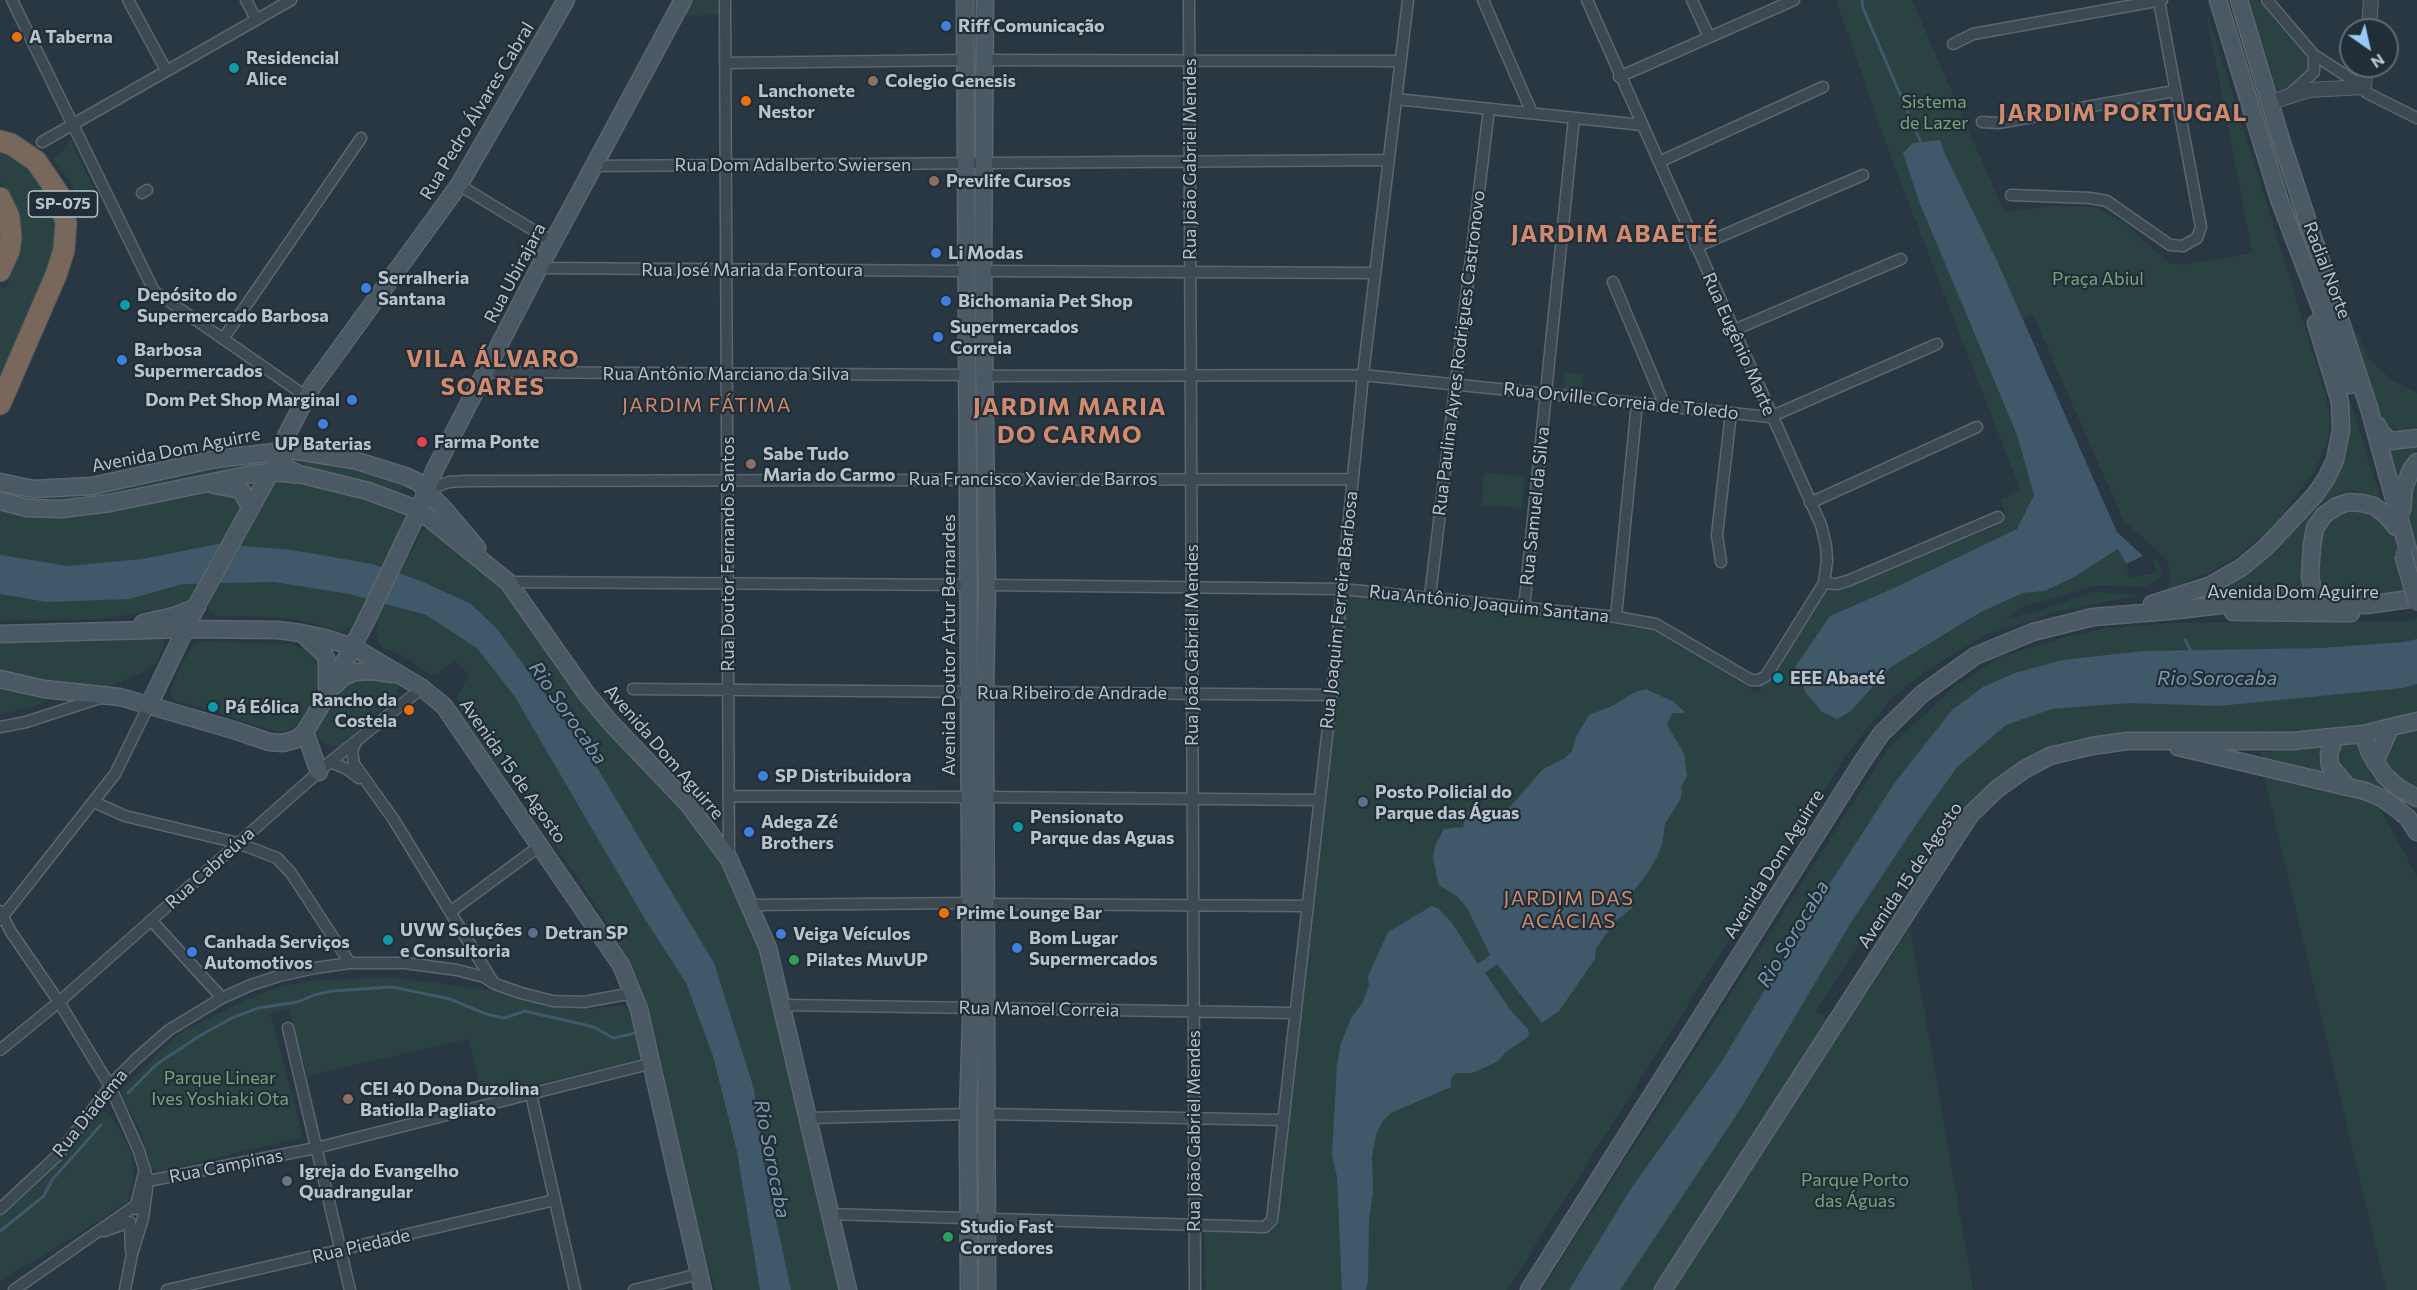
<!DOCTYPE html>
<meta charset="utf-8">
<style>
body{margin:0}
#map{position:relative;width:2417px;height:1290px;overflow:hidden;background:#283742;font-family:Commissioner,sans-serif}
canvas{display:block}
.north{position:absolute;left:2339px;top:18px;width:60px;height:60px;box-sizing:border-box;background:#212e37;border:2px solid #5e6a73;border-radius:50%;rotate:146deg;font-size:16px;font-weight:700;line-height:24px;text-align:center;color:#bac3cc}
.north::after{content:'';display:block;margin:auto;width:21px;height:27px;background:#96c9f4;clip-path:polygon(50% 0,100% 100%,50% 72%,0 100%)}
</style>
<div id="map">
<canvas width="2417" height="1290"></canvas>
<div class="north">N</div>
</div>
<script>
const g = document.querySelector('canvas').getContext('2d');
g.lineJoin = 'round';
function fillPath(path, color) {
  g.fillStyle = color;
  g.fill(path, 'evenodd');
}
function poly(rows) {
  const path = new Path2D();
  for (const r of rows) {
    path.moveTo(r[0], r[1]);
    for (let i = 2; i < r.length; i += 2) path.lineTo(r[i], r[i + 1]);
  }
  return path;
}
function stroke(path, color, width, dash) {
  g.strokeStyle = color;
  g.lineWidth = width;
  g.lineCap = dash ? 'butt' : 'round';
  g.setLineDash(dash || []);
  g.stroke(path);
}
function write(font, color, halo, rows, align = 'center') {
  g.font = font + ' Commissioner,sans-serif';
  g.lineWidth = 4.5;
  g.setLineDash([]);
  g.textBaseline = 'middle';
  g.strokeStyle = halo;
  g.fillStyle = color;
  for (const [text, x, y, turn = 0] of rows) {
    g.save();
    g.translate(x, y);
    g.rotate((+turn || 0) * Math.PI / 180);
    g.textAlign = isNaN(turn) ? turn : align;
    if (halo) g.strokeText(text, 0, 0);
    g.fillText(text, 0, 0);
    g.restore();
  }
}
fillPath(poly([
 [688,0,721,0,721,15,679,16],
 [1836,0,1912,0,2004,212,2051,206,2094,207,2123,222,2169,263,2185,265,2252,253,2205,6,2326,395,2329,414,2329,437,2316,469,2273,527,2239,555,2212,571,2168,589,2170,570,2168,563,2160,553,2124,521,2033,315,2023,319,1945,154,1940,140,1920,204,2017,435,2034,495,2017,529,1971,553,1830,616,1850,712,1891,667,1981,612,2023,593,2045,591,2076,576,2119,549,2130,578,2156,573,2153,558,2158,561,2162,571,2161,578,2143,587,2098,585,2019,608,2006,619,2035,612,2094,592,2141,595,2060,611,1985,635,1924,672,1891,699,1846,755,1507,1290,1205,1290,1204,1231,1262,1231,1276,1225,1347,595,1651,629,1679,644,1758,693,1823,593,1998,526,2005,513,2001,499,2020,489,1890,155],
 [2250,0,2258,0,2310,61,2311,69,2286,91,2281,91,2276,88],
 [2268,119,2318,280,2315,282,2280,174,2259,121],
 [70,139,100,202,83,211,80,209,73,186,53,159,63,150],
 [0,149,35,171,56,211,57,254,0,382,0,286,6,288,13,272,21,249,22,234,20,215,12,199,0,181],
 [2355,332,2359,336,2368,358,2393,381,2417,393,2417,427,2399,431,2386,425,2380,415],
 [1564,372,1583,374,1581,395,1563,392],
 [2343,379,2381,500,2353,491,2336,495,2319,506,2310,518,2303,542,2303,584,2301,588,2247,591,2174,601,2216,586,2337,466],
 [2381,440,2417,443,2417,450,2405,466,2396,487],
 [303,455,405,480,399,495,305,468,302,465],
 [252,460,251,467,106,498,31,503,0,495,0,484,29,491],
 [2417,471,2417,554,2407,510],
 [1484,473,1525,476,1522,508,1482,505],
 [278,482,341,490,400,512,405,522,392,551,410,555,421,531,427,528,437,533,486,572,506,592,598,721,678,805,704,838,721,863,762,950,840,1290,716,1290,699,1237,659,1049,649,1011,635,974,602,915,532,811,510,778,491,764,465,725,456,707,458,697,469,674,454,660,440,672,430,675,407,658,383,648,378,641,376,630,379,623,358,616,351,627,343,632,299,620,273,617,215,616,210,612,206,602,102,619,0,621,0,508,212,488,242,498],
 [2344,508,2372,510,2394,534,2412,594,2380,598,2329,596,2320,588,2314,557,2322,524],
 [2417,618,2417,713,2388,721,2332,729,2079,738,2037,751,1997,781,1916,886,1902,876,1816,1011,1830,1021,1657,1290,1542,1290,1887,750,1955,686,2000,657,2061,638,2106,628,2173,623,2407,621],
 [162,637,164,646,157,662,148,670,103,689,62,686,0,672,0,639],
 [199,641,290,644,306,650,320,670,320,682,300,724,287,731,278,732,177,701,171,696,171,691,177,674,192,645],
 [359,679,389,679,399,684,397,694,340,746,330,746,321,742,316,732,335,693],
 [0,687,44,700,47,702,0,715],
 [2417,730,2417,791,2409,789,2386,768,2382,756,2394,737],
 [2358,742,2365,752,2370,774,2385,788,2384,790,2344,774,2334,755,2338,745],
 [2323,748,2323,769,2320,771,2263,757,2260,754,2263,752],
 [2264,776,2365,798,2378,805,2417,876,2417,1290,2386,1290],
 [1910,928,1973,1290,1671,1290],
 [391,977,495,991,530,1002,580,1010,620,1005,632,1011,643,1056,634,1061,483,1097,468,1039,307,1076,289,1009,271,1014,303,1137,158,1172,151,1167,140,1130,121,1094,122,1089,175,1037,195,1025,248,999,276,988,307,981],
 [96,1112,106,1112,118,1126,132,1155,133,1179,128,1201,77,1235,0,1281,0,1216,31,1190,67,1153]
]), '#2a4342');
fillPath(poly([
 [1940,140,1945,154,1998,263,2117,532,2143,556,2126,564,2118,549,2076,576,2045,591,2023,593,1981,612,1891,667,1850,712,1837,719,1822,712,1806,693,1795,667,1830,616,1896,587,2017,529,2034,495,2017,435,1920,204,1903,153,1913,143],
 [218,544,292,550,372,564,421,581,471,604,498,630,589,754,714,963,754,1089,763,1160,791,1290,760,1290,737,1152,713,1056,686,983,646,921,515,697,477,648,426,615,350,594,274,582,183,584,130,599,47,602,0,594,0,555,68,566,142,559],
 [2417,639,2417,684,2403,688,2218,706,2130,703,2052,709,2006,725,1957,767,1915,826,1850,924,1741,1108,1620,1290,1569,1290,1630,1190,1722,1061,1814,908,1896,781,1952,710,1983,687,2015,673,2062,660,2143,651,2321,648,2403,642],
 [1646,689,1672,701,1686,713,1672,713,1667,725,1684,753,1687,776,1681,787,1682,792,1680,800,1665,824,1662,845,1657,857,1649,871,1632,893,1632,908,1615,922,1596,948,1595,959,1559,1011,1542,1023,1497,964,1485,973,1511,1011,1528,1029,1529,1036,1506,1052,1497,1062,1472,1073,1456,1073,1451,1078,1451,1087,1391,1113,1382,1122,1376,1135,1372,1157,1373,1193,1369,1220,1368,1281,1366,1290,1342,1290,1337,1177,1332,1155,1337,1065,1341,1043,1351,1018,1363,1002,1369,985,1368,976,1388,932,1432,906,1438,908,1452,923,1478,964,1490,955,1467,908,1458,897,1439,885,1433,859,1435,846,1444,829,1463,827,1467,812,1491,808,1501,810,1509,808,1543,769,1565,758,1572,751,1576,737,1589,715,1612,706,1635,692]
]), '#3f586a');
stroke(poly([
 [1862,0,1863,8,1922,145],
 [2185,640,2191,651],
 [128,1093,157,1064,201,1035,232,1018,258,1008,298,1002,314,995,332,991,392,987,450,999,486,1014,504,1018,525,1011,594,1027,613,1038,636,1033],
 [0,1231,44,1196,52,1180,101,1125]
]), '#3f586a', 3);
const minor = poly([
 [12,0,154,291,307,397],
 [128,0,166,70],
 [246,0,256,19],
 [725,0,729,859],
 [1189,0,1195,1290],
 [1483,0,1532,113],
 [1692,0,1709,37],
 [2267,0,2314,55,2364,87,2367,93,2417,118],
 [1953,44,1973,34,2162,0],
 [985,60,1401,61],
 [725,63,966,60],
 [1619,77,1794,0],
 [2290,94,2314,72,2314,55],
 [1396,99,1642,125],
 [1982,122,1999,123,2174,91],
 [42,142,291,0],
 [1659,162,1823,87],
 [594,166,1389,160],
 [459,185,553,242],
 [142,193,147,190],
 [2011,195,2090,198,2107,201,2170,245,2183,246,2197,238,2201,227,2159,1],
 [1696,247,1863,175],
 [539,268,965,271],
 [983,271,1375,273],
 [1613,282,1665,406],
 [1734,330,1901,259],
 [223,339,361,138],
 [485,372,968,375],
 [985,376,1363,375,1770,417,1937,344],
 [427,490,449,482,466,481,1351,479],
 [1810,503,1977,427],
 [1721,562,1717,535,1731,413],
 [508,582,967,585],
 [1824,583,1837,584,1850,580,1998,517],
 [987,585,1342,589,1616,617,1656,624,1751,680,1759,680,1766,676,1824,583,1827,561,1826,546,1821,525,1587,0],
 [1430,596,1489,109],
 [1524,608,1574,118],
 [1616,617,1637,403],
 [633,689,1331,695],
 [0,727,26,722,100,698],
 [356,742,352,751,354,764,394,820,493,982],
 [330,762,347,769,359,778],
 [729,796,969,797],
 [985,797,1319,800],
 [94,802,125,816,238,843,277,858,291,873,350,963],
 [986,904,1308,906],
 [750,905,970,903],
 [0,911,11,932,59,1002,110,1086,139,1151,148,1181,143,1218,132,1254,125,1290],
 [450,912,541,845],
 [0,920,115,774,149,705],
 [151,920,222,998],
 [783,1005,1295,1013],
 [288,1028,350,1290],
 [0,1050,59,1002,330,762,422,688],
 [531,1094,575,1290],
 [986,1114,1282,1120],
 [807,1118,968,1114],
 [148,1181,316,1148,653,1063],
 [0,1209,58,1155,115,1080,136,1059,169,1030,222,998,251,985,279,976,315,968,350,963,405,963,457,970,484,977,495,984,521,993,553,1001,584,1002,633,993],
 [135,1209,145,1169],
 [829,1214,1265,1227,1272,1220,1332,692,1363,375,1408,0],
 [104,1231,130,1222,131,1251],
 [14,1290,136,1205],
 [167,1290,555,1200],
 [634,1290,699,1274]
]);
const tertiary = poly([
 [2369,30,2371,0],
 [2269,100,2277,100,2309,90,2364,87,2366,66]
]);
const secondary = poly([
 [965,0,971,1020,968,1114,969,1290],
 [985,0,983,271,987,585,985,692,987,1290],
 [2218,0,2279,199,2350,385],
 [2239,0,2282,143,2369,408,2413,568],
 [2377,425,2381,433,2391,441,2417,438],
 [299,474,285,467,282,450,287,434,312,387,459,185,566,0],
 [0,482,33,489,92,486,215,459,291,450,354,460,405,476,418,482,444,509,477,548],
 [214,485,241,490,250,507],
 [0,501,27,508,62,509,110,503,252,474,271,472,303,475,368,491,419,510,508,582,586,693,610,722,689,805,729,859,768,948,848,1290],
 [2402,510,2404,488,2411,470,2417,462],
 [2152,604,2211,585,2242,567,2266,547,2314,496,2326,479,2335,460,2341,430,2340,402,2316,323],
 [2302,605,2310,600,2313,592,2310,576,2312,545,2315,528,2324,515,2337,506,2349,502,2362,503,2374,506,2387,516,2396,527],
 [2233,612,2351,613],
 [143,623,174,616,197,607],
 [0,634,185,629,278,630,301,633,325,638,353,647,422,688,444,706,621,965,639,1009,703,1290],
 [303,634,324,654,327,661,327,688],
 [0,679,44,689,120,697,237,731,269,742,283,743,297,739,305,732,327,695,366,621,419,510,435,469,539,268,683,0],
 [335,685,343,677,354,672,373,671,392,674],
 [149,705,198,603,275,464],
 [305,732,319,772],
 [2363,734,2370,753,2384,775,2400,789,2417,798],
 [2335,737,2329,754,2330,766,2348,787],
 [2178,747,2365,791,2382,798,2396,808,2408,818,2417,832],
 [2375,762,2390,728],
 [1529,1290,1862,762,1881,734,1922,694,1975,656,2033,632,2093,617,2169,611,2283,598,2367,605,2417,598],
 [1663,1290,1957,835,1971,814,1997,789,2025,769,2050,756,2092,746,2127,741,2292,741,2363,734,2417,721]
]);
const motorway = poly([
 [0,141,11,144,36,161,58,193,66,223,64,250,56,275,0,404],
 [0,198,9,217,11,238,9,251,0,271]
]);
stroke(minor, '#5b666f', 13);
stroke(tertiary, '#5b666f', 16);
stroke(secondary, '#5b666f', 19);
stroke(motorway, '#47535c', 23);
stroke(minor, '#3c4952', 10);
stroke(tertiary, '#3c4952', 14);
stroke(secondary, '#4b5965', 16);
stroke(motorway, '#78675a', 21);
const secondaryBridge = poly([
 [2403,554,2417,603]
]);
stroke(secondaryBridge, '#5b666f', 19, []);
stroke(secondaryBridge, '#4b5965', 16);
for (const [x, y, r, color] of [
 [946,26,6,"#3f7fe0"],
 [17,37,6,"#e8710a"],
 [234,68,6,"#0f9aa8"],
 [873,81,6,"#8d6e63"],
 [746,101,6,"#e8710a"],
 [934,181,6,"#8d6e63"],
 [936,253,6,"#3f7fe0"],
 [366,288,6,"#3f7fe0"],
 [946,301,6,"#3f7fe0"],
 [125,305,6,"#0f9aa8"],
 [938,337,6,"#3f7fe0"],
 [122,360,6,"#3f7fe0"],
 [352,400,6,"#3f7fe0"],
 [323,424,6,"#3f7fe0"],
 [422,442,6,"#e0444e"],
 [751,464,6,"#8d6e63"],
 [1778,678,6,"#0f9aa8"],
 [213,707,6,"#0f9aa8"],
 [409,710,6,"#e8710a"],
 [763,776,6,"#3f7fe0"],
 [1363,802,6,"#5c6f8a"],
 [1018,827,6,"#0f9aa8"],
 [749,832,6,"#3f7fe0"],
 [944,913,6,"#e8710a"],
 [533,933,6,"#5c6f8a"],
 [781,934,6,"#3f7fe0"],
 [388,940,6,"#0f9aa8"],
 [1017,948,6,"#3f7fe0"],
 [192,952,6,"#3f7fe0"],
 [794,960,6,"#2e9e5b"],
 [348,1099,6,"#8d6e63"],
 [287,1181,6,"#6b7280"],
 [948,1237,6,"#2e9e5b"]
]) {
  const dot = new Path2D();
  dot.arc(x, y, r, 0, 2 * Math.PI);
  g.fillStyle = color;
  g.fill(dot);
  stroke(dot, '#212e37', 2);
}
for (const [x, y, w] of [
 [63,204,69]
]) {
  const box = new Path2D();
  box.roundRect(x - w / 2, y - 13, w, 26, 4.5);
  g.fillStyle = '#212e37';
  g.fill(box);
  stroke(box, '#bac3cc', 1.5);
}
write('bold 16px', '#bac3cc', null, [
 ["SP-075",63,204]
]);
write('bold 18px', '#bac3cc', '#212e37', [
 ["Riff Comunicação",958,26],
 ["A Taberna",29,37],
 ["Residencial",246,58],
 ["Alice",246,79],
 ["Colegio Genesis",885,81],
 ["Lanchonete",758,91],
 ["Nestor",758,112],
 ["Prevlife Cursos",946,181],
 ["Li Modas",948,253],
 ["Serralheria",378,278],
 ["Santana",378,299],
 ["Depósito do",137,295],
 ["Supermercado Barbosa",137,316],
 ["Bichomania Pet Shop",958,301],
 ["Supermercados",950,327],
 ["Correia",950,348],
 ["Barbosa",134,350],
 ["Supermercados",134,371],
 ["Dom Pet Shop Marginal",340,400,"right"],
 ["Farma Ponte",434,442],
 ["UP Baterias",323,444,"center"],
 ["Sabe Tudo",763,454],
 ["Maria do Carmo",763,475],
 ["EEE Abaeté",1790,678],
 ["Rancho da",397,700,"right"],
 ["Costela",397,721,"right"],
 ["Pá Eólica",225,707],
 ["SP Distribuidora",775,776],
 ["Posto Policial do",1375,792],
 ["Parque das Águas",1375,813],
 ["Pensionato",1030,817],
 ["Parque das Aguas",1030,838],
 ["Adega Zé",761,822],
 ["Brothers",761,843],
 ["Prime Lounge Bar",956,913],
 ["UVW Soluções",400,930],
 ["e Consultoria",400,951],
 ["Detran SP",545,933],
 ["Veiga Veículos",793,934],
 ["Bom Lugar",1029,938],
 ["Supermercados",1029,959],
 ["Canhada Serviços",204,942],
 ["Automotivos",204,963],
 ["Pilates MuvUP",806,960],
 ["CEI 40 Dona Duzolina",360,1089],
 ["Batiolla Pagliato",360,1110],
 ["Igreja do Evangelho",299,1171],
 ["Quadrangular",299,1192],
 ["Studio Fast",960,1227],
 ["Corredores",960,1248]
], 'left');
write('18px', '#79a17c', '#212e37', [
 ["Sistema",1934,102],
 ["de Lazer",1934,123],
 ["Praça Abiul",2098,279],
 ["Parque Linear",220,1078],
 ["Ives Yoshiaki Ota",220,1099],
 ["Parque Porto",1855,1180],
 ["das Águas",1855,1201]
]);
write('18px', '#bac3cc', '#212e37', [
 ["Rua Pedro Álvares Cabral",477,111,-59],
 ["Rua João Gabriel Mendes",1190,159,-90],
 ["Rua Dom Adalberto Swiersen",793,165],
 ["Rua José Maria da Fontoura",752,270],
 ["Radial Norte",2327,270,69],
 ["Rua Ubirajara",515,273,-62],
 ["Rua Eugênio Marte",1739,344,66],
 ["Rua Paulina Ayres Rodrigues Castronovo",1459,353,-83],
 ["Rua Antônio Marciano da Silva",726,374],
 ["Rua Orville Correia de Toledo",1621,401,6],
 ["Avenida Dom Aguirre",176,450,-11],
 ["Rua Francisco Xavier de Barros",1033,479],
 ["Rua Samuel da Silva",1535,506,-84],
 ["Rua Doutor Fernando Santos",728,554,-90],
 ["Avenida Dom Aguirre",2293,592],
 ["Rua Antônio Joaquim Santana",1489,604,6],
 ["Rua Joaquim Ferreira Barbosa",1339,610,-84],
 ["Avenida Doutor Artur Bernardes",949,645,-90],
 ["Rua João Gabriel Mendes",1192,645,-90],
 ["Rua Ribeiro de Andrade",1072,693],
 ["Avenida Dom Aguirre",664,752,49],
 ["Avenida 15 de Agosto",513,771,55],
 ["Avenida Dom Aguirre",1774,864,-58],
 ["Rua Cabreúva",210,868,-42],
 ["Avenida 15 de Agosto",1910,875,-56],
 ["Rua Manoel Correia",1039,1009,1],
 ["Rua Diadema",90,1113,-51],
 ["Rua João Gabriel Mendes",1194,1131,-90],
 ["Rua Campinas",226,1166,-11],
 ["Rua Piedade",361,1246,-13]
]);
g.letterSpacing = '1.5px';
write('20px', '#d28a6e', '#212e37', [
 ["JARDIM FÁTIMA",707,405],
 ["JARDIM DAS",1569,898],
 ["ACÁCIAS",1569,921]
]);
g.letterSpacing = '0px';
write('italic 20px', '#7c98ad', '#212e37', [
 ["Rio Sorocaba",2217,678],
 ["Rio Sorocaba",568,713,55],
 ["Rio Sorocaba",1793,934,-59],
 ["Rio Sorocaba",772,1159,79]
]);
g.letterSpacing = '1.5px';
write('bold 24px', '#d28a6e', '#212e37', [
 ["JARDIM PORTUGAL",2123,113],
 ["JARDIM ABAETÉ",1615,234],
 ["VILA ÁLVARO",493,359],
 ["SOARES",493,387],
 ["JARDIM MARIA",1070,407],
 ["DO CARMO",1070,435]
]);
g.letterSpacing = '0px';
</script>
